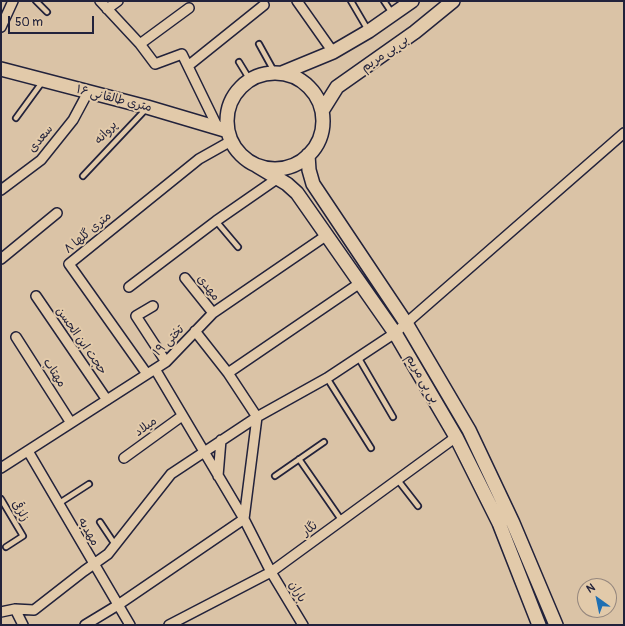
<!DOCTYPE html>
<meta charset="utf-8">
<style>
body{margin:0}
#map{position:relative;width:625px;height:626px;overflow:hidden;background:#dac3a6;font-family:Pangolin,sans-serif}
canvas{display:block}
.frame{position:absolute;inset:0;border:2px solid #22223b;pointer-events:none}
.north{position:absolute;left:577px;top:578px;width:40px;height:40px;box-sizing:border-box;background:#e2caaa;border:1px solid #95877e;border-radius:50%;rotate:327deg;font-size:11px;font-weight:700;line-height:16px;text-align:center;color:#22223b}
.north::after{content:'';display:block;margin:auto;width:14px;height:18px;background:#1f6fb2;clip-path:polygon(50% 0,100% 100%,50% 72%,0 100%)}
.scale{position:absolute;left:8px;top:16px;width:86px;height:18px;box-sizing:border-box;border:2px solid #22223b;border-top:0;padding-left:5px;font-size:12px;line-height:14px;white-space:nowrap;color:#22223b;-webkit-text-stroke:3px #e2caaa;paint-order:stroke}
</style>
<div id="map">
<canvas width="625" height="626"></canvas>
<div class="frame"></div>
<div class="north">N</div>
<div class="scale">50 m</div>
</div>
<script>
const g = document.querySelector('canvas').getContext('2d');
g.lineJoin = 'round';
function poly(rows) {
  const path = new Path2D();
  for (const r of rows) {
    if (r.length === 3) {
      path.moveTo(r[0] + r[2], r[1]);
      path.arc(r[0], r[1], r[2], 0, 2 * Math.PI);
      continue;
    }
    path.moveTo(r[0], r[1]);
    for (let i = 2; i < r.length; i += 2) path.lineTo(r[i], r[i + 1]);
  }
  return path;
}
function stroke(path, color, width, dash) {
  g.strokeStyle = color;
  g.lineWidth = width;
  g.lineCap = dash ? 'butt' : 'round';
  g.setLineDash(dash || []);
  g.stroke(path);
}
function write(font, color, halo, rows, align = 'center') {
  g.font = font + ' Pangolin,"Playpen Sans Arabic",sans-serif';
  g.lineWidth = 4;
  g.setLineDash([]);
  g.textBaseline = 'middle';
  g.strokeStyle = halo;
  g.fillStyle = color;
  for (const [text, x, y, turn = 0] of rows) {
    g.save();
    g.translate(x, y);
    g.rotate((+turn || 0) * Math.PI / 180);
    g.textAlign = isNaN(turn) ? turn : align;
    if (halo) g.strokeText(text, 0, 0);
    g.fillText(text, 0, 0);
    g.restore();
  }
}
const lane = poly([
 [36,1,47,12],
 [351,1,368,30],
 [384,1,392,13],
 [259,44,275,73],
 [239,62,250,80],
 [16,118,43,81],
 [83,176,146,109],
 [216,221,238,247],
 [358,357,393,417],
 [327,378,371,448],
 [299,459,342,521],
 [275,476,324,442],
 [397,479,418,506],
 [1,499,23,536,6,547],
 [58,504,89,484],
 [100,522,116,546]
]);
const street = poly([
 [100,1,140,44,155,64,182,54,218,128],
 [297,1,333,52],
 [107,9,118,1],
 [1,27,13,1],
 [140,44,189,8],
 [188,66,264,5],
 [1,190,41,160,73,120,88,92],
 [1,259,57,213],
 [185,278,213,313],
 [129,287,216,221,278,178],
 [36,296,107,400],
 [153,306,136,316,166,362],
 [16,337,71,423],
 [155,369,244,519,271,572,303,625],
 [228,373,360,283],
 [147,374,69,264,199,159,231,141],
 [28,451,130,625],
 [124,458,182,416],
 [1,468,166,362,213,313,327,235],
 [218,476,221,440],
 [15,609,23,625],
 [1,612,15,609,34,610,84,571,108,554,171,474,257,417,327,378,395,333,624,133],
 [85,625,118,605,244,519,257,417,228,373,195,331],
 [169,625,271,572,456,437]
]);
const secondary = poly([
 [1,69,147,107,228,131],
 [282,73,333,52,369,31,412,1],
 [275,121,48],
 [322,111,337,87,415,32,453,1],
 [308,155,309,170,313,184,406,323,469,430,513,523,556,625],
 [257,166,287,184,297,193,395,333,456,437,499,523,539,625]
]);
stroke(lane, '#22223b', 8);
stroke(street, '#22223b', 12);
stroke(secondary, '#22223b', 16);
stroke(lane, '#e2caaa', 4.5);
stroke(street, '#e2caaa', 9);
stroke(secondary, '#e2caaa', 13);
write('12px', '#22223b', '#e2caaa', [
 ["بی بی مریم",385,54,-35],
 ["۱۶ متری طالقانی",114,99,14],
 ["پروانه",106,133,-47],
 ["سعدی",41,139,-50],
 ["۸ متری گلها",88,233,-40],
 ["مهدی",208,288,52],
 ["حجت ابن الحسن",81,341,55],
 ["تختی ۱۹",169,341,-45],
 ["مهتاب",54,373,57],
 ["بی بی مریم",422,379,60],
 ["میلاد",146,427,-36],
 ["زلزقی",20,511,59],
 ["نگار",310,529,-36],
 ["مهدیه",88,532,60],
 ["باران",297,592,59]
]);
</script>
